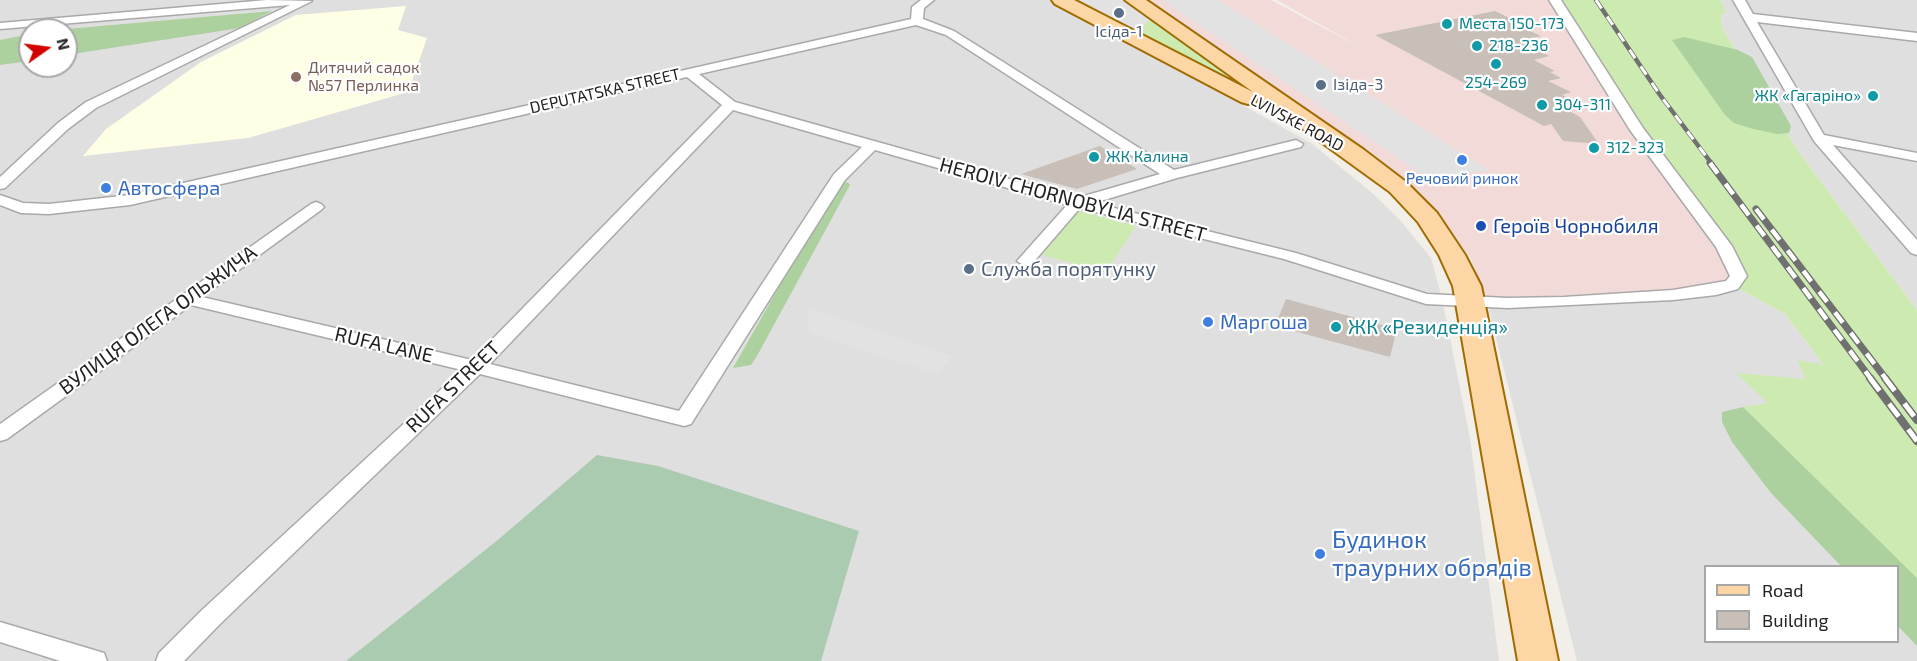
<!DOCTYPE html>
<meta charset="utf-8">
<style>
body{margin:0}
#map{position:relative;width:1917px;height:661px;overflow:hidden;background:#f2efe9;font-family:"Exo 2",sans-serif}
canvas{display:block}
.legend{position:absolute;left:1704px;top:565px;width:195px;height:78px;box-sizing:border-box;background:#fff;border:2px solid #a7a7a7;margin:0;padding:8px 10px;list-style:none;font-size:18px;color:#222}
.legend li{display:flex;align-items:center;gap:12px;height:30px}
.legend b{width:30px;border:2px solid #a7a7a7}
.north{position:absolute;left:18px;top:18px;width:60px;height:60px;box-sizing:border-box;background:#fff;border:2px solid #a7a7a7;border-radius:50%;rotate:76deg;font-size:16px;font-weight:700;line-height:24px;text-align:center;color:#222}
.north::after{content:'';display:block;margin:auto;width:21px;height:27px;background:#d40000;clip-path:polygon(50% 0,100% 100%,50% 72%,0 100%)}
</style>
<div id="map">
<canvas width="1917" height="661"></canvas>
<ul class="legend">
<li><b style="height:8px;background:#fcd6a4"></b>Road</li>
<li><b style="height:16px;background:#c7bfb8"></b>Building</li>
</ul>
<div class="north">N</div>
</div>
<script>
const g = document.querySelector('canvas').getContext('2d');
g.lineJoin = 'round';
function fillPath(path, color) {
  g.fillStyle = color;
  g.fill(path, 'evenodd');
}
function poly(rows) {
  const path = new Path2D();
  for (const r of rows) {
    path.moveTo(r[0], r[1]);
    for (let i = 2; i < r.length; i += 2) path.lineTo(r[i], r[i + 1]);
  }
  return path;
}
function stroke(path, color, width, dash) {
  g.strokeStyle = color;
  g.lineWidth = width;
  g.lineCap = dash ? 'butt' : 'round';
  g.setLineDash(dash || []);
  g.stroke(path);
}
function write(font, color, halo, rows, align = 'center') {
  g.font = font + ' "Exo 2",sans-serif';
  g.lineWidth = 4.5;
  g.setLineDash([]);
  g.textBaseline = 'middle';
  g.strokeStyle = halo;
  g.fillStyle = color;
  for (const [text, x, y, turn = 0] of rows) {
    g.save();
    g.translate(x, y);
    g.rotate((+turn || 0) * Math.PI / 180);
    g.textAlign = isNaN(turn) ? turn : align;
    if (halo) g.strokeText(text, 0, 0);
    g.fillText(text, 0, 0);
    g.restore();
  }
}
fillPath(poly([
 [0,0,1053,0,1311,143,1370,191,1399,219,1431,258,1442,298,1470,438,1499,661,0,661],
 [30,30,66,30,66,66,30,66],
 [1720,0,1917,0,1917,310,1798,151,1722,28],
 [1732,285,1785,314,1881,440,1858,518,1917,578,1917,661,1577,661,1487,302],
 [1706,566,1898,566,1898,642,1706,642]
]), '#e0dfdf');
fillPath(poly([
 [1068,0,1271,0,1365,50,1277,0,1555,0,1739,276,1716,290,1487,302,1471,259,1440,217,1406,185,1332,134]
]), '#f2dad9');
fillPath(poly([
 [406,6,398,30,427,38,408,92,248,138,83,156,106,129,201,62,296,15]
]), '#ffffe5');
fillPath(poly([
 [1555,0,1720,0,1726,12,1721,15,1722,28,1798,151,1917,310,1917,578,1743,407,1768,403,1736,373,1806,379,1797,360,1824,365,1785,314,1732,285,1739,276,1637,130],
 [1151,18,1356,155,1122,32,1144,26],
 [1076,210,1136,226,1106,272,1042,255]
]), '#cdebb0');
fillPath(poly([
 [272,11,240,28,66,55,66,30,55,30],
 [30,34,30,61,0,65,0,40],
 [1684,37,1738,50,1752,57,1791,126,1789,133,1777,134,1753,129,1734,123,1725,115,1672,40],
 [847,182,850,185,757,356,751,365,733,368,818,218,842,184],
 [1743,407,1917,578,1917,646,1898,626,1898,566,1841,566,1771,493,1732,442,1722,422,1722,412]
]), '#add19e');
fillPath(poly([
 [597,455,658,466,859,531,821,661,346,661,499,539]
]), '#aacbaf');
fillPath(poly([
 [1061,0,1134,0,1151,18,1144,26,1125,28],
 [1162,0,1218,0,1489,170,1429,179],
 [245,8,241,12,105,23,109,19],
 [807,307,952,356,938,374,809,333]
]), '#e2e2e2');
fillPath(poly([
 [1495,11,1534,30,1530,31,1541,36,1519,41,1549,56,1534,60,1555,71,1550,72,1561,78,1548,81,1571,92,1562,95,1574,101,1558,105,1580,117,1599,144,1563,141,1551,124,1544,126,1375,35],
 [1100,146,1137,169,1077,189,1021,174],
 [1286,299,1397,329,1390,357,1275,326]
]), '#c7bfb8');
const street = poly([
 [267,0,312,1,96,108,68,129,5,188,0,189,0,177,58,123,86,102,290,5,0,29,0,23,267,0],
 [921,0,934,0,924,8,923,19,954,31,1174,170,1296,140,1303,144,1301,147,1177,178,1094,203,1296,253,1427,294,1508,298,1564,297,1673,290,1726,281,1730,276,1716,247,1630,130,1549,0,1561,0,1643,128,1732,246,1747,276,1738,289,1716,295,1673,300,1508,308,1426,304,1284,259,1080,208,1031,265,1025,266,1017,261,1067,205,875,150,845,180,691,424,684,426,480,374,220,624,184,661,156,661,159,653,202,610,462,370,191,305,7,439,0,441,0,424,311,204,316,202,321,204,324,207,321,210,202,297,472,360,722,105,687,77,130,205,49,214,21,213,0,205,0,195,23,203,49,204,130,195,911,19,912,7,921,0],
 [916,25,946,35,1160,174,1077,198,735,102,699,74,916,25],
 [733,110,862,147,834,174,679,411,490,364,733,110],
 [1733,0,1745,0,1753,14,1917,33,1917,41,1757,22,1824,135,1917,153,1917,161,1833,145,1917,240,1917,255,1911,253,1814,141,1733,0],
 [0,622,104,653,107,661,60,661,0,642,0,622]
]);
const primary = poly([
 [1052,0,1074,0,1253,92,1125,0,1146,0,1364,150,1406,182,1437,213,1465,255,1481,286,1558,661,1518,661,1453,286,1439,255,1418,222,1390,192,1256,95,1258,98,1255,102,1248,104,1241,102,1055,4,1052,0]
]);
stroke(street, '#a9a9a9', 3);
stroke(primary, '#a06b00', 4);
fillPath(street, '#fff');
fillPath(primary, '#fcd6a4');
const railFar2 = poly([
 [1596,0,1660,95,1712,164]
]);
const railFar1 = poly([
 [1710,163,1871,379],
 [1756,209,1886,379]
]);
const rail = poly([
 [1870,378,1917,441],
 [1885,378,1917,420]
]);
stroke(railFar2, '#707070', 4.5);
stroke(railFar1, '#707070', 7);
stroke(rail, '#707070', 8);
stroke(railFar2, '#fff', 3, [10]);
stroke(railFar1, '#fff', 4.5, [13]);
stroke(rail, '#fff', 5, [16]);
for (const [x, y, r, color] of [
 [1119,13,6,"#5c6f8a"],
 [1447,24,6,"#0f9aa8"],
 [1477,46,6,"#0f9aa8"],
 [1496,64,6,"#0f9aa8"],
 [296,77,6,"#8d6e63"],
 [1321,85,6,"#5c6f8a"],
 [1873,96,6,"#0f9aa8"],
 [1542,105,6,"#0f9aa8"],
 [1594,148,6,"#0f9aa8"],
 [1094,157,6,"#0f9aa8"],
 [1462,160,6,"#3f7fe0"],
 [106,188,6,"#3f7fe0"],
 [1481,226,6,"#1a4fb4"],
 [969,269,6,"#5c6f8a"],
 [1208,322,6,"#3f7fe0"],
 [1336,327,6,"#0f9aa8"],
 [1320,554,6,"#3f7fe0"]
]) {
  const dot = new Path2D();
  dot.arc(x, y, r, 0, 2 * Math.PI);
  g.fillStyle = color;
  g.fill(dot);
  stroke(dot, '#fff', 2);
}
write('16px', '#0d838f', '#fff', [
 ["Места 150-173",1459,24],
 ["218-236",1489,46],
 ["254-269",1496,83,"center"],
 ["ЖК «Гагаріно»",1861,96,"right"],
 ["304-311",1554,105],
 ["312-323",1606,148],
 ["ЖК Калина",1106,157]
], 'left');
write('16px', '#4e5e75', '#fff', [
 ["Ісіда-1",1119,32],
 ["Ізіда-3",1333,85,"left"]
]);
write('16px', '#785e54', '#fff', [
 ["Дитячий садок",308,68],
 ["№57 Перлинка",308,86]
], 'left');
write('16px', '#222', '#fff', [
 ["DEPUTATSKA STREET",605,91,-13],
 ["LVIVSKE ROAD",1297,123,28]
]);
write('16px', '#366cbe', '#fff', [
 ["Речовий ринок",1462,179]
]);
write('20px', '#366cbe', '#fff', [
 ["Автосфера",118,188],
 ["Маргоша",1220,322]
], 'left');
write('20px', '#222', '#fff', [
 ["HEROIV CHORNOBYLIA STREET",1073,200,15],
 ["ВУЛИЦЯ ОЛЕГА ОЛЬЖИЧА",158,320,-36],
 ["RUFA LANE",384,345,13],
 ["RUFA STREET",453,387,-44]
]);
write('20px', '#164399', '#fff', [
 ["Героїв Чорнобиля",1493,226]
], 'left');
write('20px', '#4e5e75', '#fff', [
 ["Служба порятунку",981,269]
], 'left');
write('20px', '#0d838f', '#fff', [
 ["ЖК «Резиденція»",1348,327]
], 'left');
write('24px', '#366cbe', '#fff', [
 ["Будинок",1332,540],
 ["траурних обрядів",1332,568]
], 'left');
</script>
